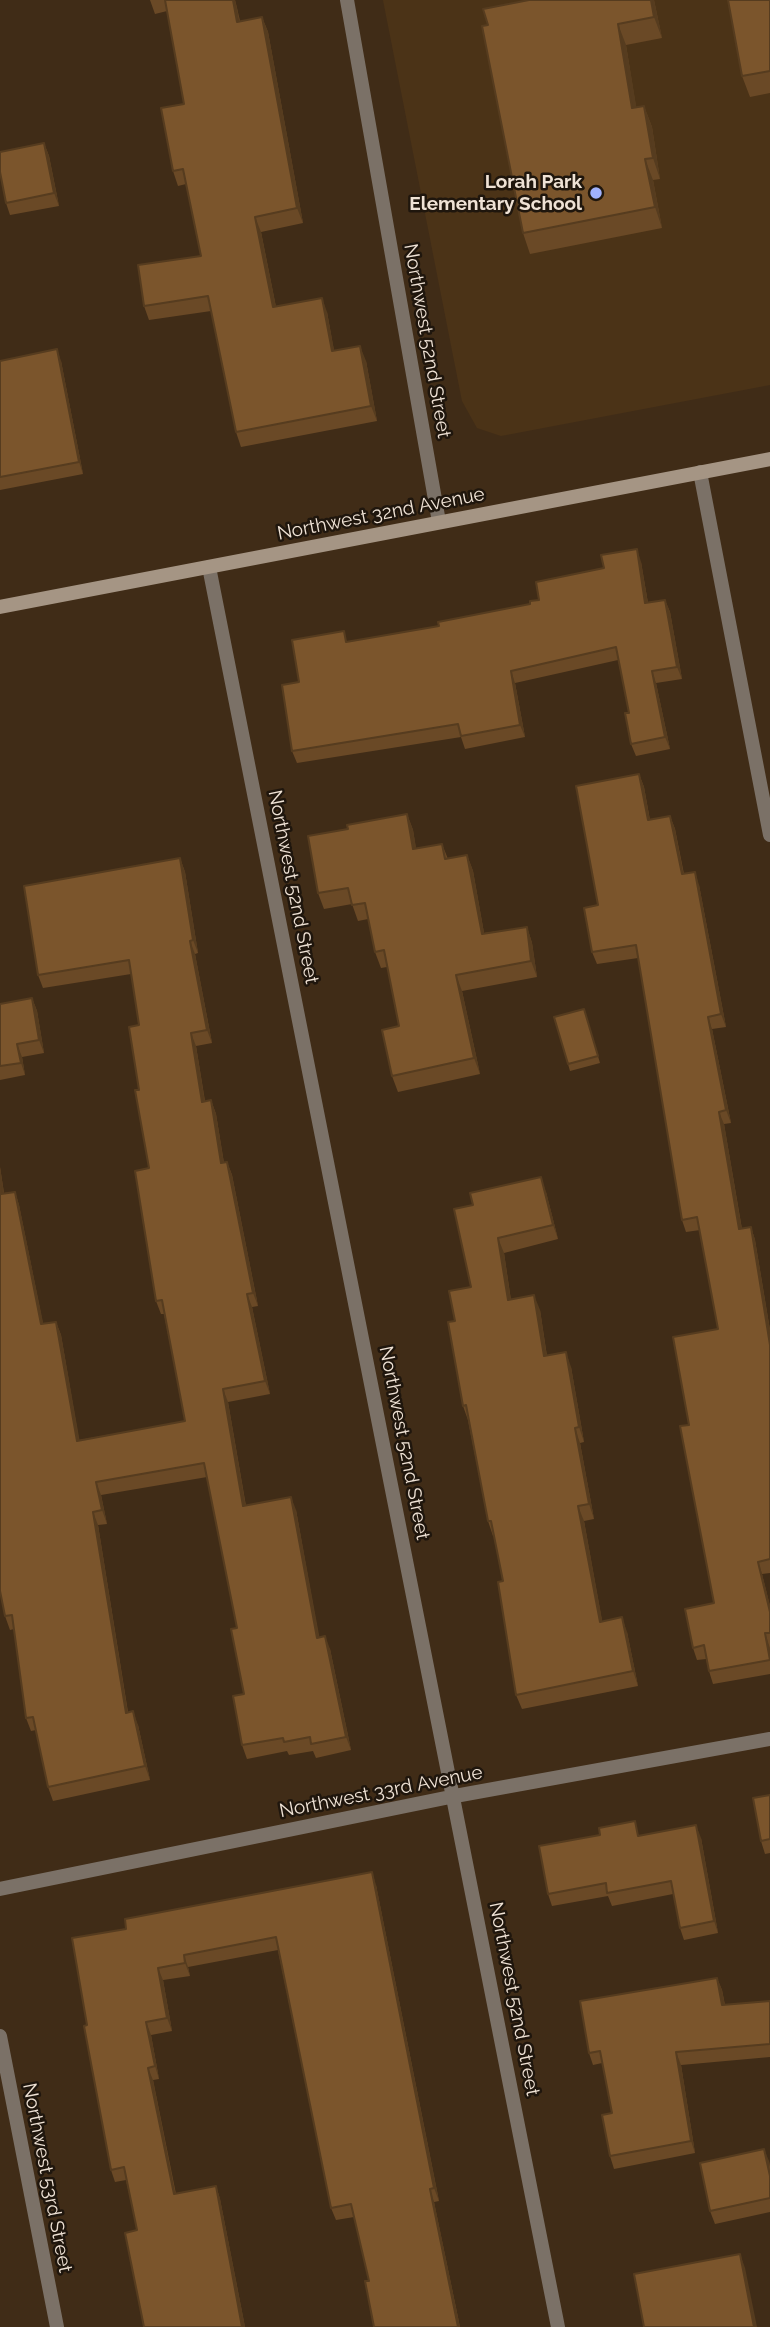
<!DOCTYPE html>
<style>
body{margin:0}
canvas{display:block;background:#402c17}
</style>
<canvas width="770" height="2327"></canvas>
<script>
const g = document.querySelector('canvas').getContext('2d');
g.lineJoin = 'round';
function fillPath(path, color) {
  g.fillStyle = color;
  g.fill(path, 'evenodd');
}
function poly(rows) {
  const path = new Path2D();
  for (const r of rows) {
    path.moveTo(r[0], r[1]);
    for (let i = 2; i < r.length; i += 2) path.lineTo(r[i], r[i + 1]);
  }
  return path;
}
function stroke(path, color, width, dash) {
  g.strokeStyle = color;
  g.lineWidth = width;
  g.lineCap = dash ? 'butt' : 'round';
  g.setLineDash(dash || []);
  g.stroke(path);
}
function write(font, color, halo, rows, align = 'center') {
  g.font = font + ' Raleway,sans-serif';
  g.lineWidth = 5;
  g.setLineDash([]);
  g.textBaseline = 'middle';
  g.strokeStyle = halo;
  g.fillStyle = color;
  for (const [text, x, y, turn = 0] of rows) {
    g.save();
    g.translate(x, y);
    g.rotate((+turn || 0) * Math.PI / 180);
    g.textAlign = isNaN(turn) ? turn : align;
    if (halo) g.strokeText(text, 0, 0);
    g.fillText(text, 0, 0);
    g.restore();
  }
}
fillPath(poly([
 [383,0,770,0,770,385,501,436,477,428,462,401]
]), '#4b3317');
stroke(poly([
 [347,0,439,522],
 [700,472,770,835],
 [209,567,558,2327],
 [0,1889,455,1796,770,1739],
 [0,2036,57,2327]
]), '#7b7167', 14);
stroke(poly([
 [0,607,770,459]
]), '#a59584', 14);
fillPath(poly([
 [150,0,235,0,237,8,240,21,262,17,268,32,303,223,261,232,276,307,327,312,334,351,366,361,377,421,241,447,236,432,211,311,149,320,144,306,201,256,186,184,178,186,173,171,184,104,167,11,155,14],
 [529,0,654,0,662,38,626,45,636,107,644,106,652,127,660,179,653,180,662,228,530,254,523,233,488,25],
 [770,0,770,93,750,97,742,76],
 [44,143,49,156,59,206,10,215,6,203],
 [0,361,61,361,83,474,0,490],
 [641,562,648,603,665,600,670,612,682,679,656,683,670,749,636,756,631,744,629,713,618,660,515,683,525,737,465,749,461,737,297,763,292,751,299,682,348,642,439,626,530,604,539,600],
 [639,774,644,787,650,820,670,816,675,829,684,874,699,885,726,1027,712,1029,731,1123,724,1124,742,1229,751,1227,755,1240,770,1330,770,1573,762,1574,770,1606,770,1674,713,1684,709,1671,706,1659,697,1660,693,1648,714,1603,689,1425,718,1329,700,1230,686,1232,682,1220,638,958,597,964,592,952,598,905],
 [407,814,413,830,416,849,442,844,448,859,467,855,473,871,484,933,527,927,532,943,537,977,462,991,480,1074,398,1092,392,1076,399,1026,387,967,381,968,375,952,368,919,358,921,352,904,324,909,318,893,348,829],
 [180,858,185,872,198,953,195,954,212,1043,196,1046,205,1101,211,1100,216,1114,224,1163,227,1162,232,1175,258,1306,252,1307,270,1394,228,1402,246,1506,296,1510,319,1638,330,1649,351,1750,316,1758,313,1751,289,1755,287,1751,247,1759,242,1745,244,1694,237,1628,207,1477,101,1495,107,1524,98,1525,128,1712,138,1725,150,1780,53,1801,48,1787,36,1730,31,1731,26,1718,14,1629,10,1630,5,1616,0,1591,0,1167,4,1193,15,1192,19,1205,43,1324,56,1322,61,1335,79,1440,185,1421,164,1314,161,1314,156,1301,149,1168,139,1090,139,1025,131,974,43,988,38,975],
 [32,998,37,1011,44,1053,22,1057,25,1075,0,1080,0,1004],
 [584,1009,600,1063,570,1071,568,1064],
 [546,1192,558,1239,504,1253,511,1300,540,1310,547,1356,571,1367,584,1442,580,1443,594,1519,584,1521,602,1621,627,1632,638,1686,522,1709,516,1695,503,1581,494,1536,493,1536,488,1521,468,1420,463,1406,455,1321,471,1287,454,1209],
 [770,1795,770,1853,765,1854,761,1841],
 [640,1836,701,1838,718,1933,684,1940,680,1928,673,1894,612,1906,608,1896,552,1906,548,1894],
 [376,1885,439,2201,434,2202,460,2327,374,2327,369,2281,354,2217,336,2220,331,2208,278,1950,188,1967,190,1976,163,1980,172,2031,151,2035,159,2079,153,2080,176,2194,216,2186,220,2199,245,2327,144,2327,137,2230,126,2180,115,2182,111,2170,87,2025,126,1929],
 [717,1978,722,1990,725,2005,770,2001,770,2057,681,2065,695,2153,614,2169,610,2156,612,2113,602,2063,593,2065,589,2053],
 [769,2161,770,2167,770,2212,715,2224,710,2211]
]), '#6a4926');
fillPath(poly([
 [233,0,235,0,237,8,242,37,237,22],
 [651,0,654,0,662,38,654,17],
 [262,17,268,32,303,223,297,208],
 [618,24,626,45,640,129,632,108],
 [644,106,652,127,660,179,653,158],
 [44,143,49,156,59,206,54,193],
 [645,159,653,180,662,228,655,207],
 [255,217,261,232,279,322,273,307],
 [322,298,327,312,337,366,332,351],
 [360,346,366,361,377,421,371,406],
 [57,349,61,361,83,474,79,462],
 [637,549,641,562,650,615,645,603],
 [665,600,670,612,682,679,677,667],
 [511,671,515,683,525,737,520,725],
 [652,671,656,683,670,749,665,737],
 [639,774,644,787,652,832,648,820],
 [407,814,413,830,419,865,413,849],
 [670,816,675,829,686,887,682,874],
 [467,855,473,871,487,950,482,934],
 [180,858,185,872,198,953,193,940],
 [695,872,699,885,726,1027,721,1014],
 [527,927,532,943,537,977,531,961],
 [190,941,195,954,212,1043,207,1030],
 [456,975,462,991,480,1074,474,1058],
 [32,998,37,1011,44,1053,39,1040],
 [708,1017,712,1029,731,1123,726,1110],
 [191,1033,196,1046,207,1115,202,1102],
 [17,1044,22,1057,25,1075,21,1063],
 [211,1100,216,1114,226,1176,221,1163],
 [719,1112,724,1124,744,1242,739,1229],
 [227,1162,232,1175,258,1306,253,1293],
 [0,1167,6,1207,1,1194,0,1185],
 [541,1177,546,1192,558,1239,553,1225],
 [15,1192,19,1205,46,1337,41,1324],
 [751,1227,755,1240,770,1330,770,1345],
 [498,1238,504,1253,513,1315,508,1300],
 [247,1294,252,1307,270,1394,265,1381],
 [534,1295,540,1310,549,1371,544,1356],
 [56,1322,61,1335,82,1454,77,1441],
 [566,1352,571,1367,584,1442,579,1427],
 [223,1389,228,1402,248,1519,243,1506],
 [575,1428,580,1443,594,1519,589,1504],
 [96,1482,101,1495,107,1524,102,1510],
 [291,1497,296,1510,322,1651,317,1638],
 [578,1506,584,1521,605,1636,600,1622],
 [93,1512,98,1525,130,1726,126,1713],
 [758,1562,762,1574,770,1606,770,1612],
 [622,1617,627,1632,638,1686,633,1671],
 [765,1633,770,1648,770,1660],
 [325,1636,330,1649,351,1750,346,1737],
 [133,1711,138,1725,150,1780,145,1766],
 [696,1825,701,1838,718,1933,714,1921],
 [372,1872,376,1885,439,2201,434,2188],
 [184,1955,188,1967,190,1976,185,1963],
 [158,1968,163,1980,172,2031,167,2018],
 [717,1978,722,1990,727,2017,722,2005],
 [146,2022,151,2035,159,2079,155,2066],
 [676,2052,681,2065,695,2153,691,2141],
 [148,2068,153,2080,178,2207,174,2194],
 [764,2149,769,2161,770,2176],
 [216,2186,220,2199,245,2327,242,2327],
 [430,2189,434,2202,460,2327,458,2327],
 [740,2254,745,2268,757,2327,754,2327]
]), '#563c1f');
const building = poly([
 [165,0,233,0,237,22,262,17,297,208,255,217,273,307,322,298,332,351,360,346,371,406,236,432,208,296,144,306,138,265,201,256,183,169,173,171,161,108,184,104,165,0],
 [529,0,651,0,654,17,618,24,632,108,644,106,653,158,645,159,655,207,523,233,482,26,488,25,483,9,529,0],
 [728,0,770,0,770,71,742,76,728,0],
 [44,143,54,193,6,203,0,172,0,152,44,143],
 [57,349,79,462,0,477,0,361,57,349],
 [637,549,645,603,665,600,677,667,652,671,665,737,631,744,625,713,629,713,616,647,511,671,520,725,461,736,458,724,292,751,282,685,299,682,292,640,344,631,346,642,439,626,438,622,530,604,530,601,539,600,536,582,604,568,601,555,637,549],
 [639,774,648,820,670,816,682,874,695,872,721,1014,708,1017,726,1110,719,1112,739,1229,751,1227,770,1345,770,1559,758,1562,770,1612,770,1633,765,1633,770,1660,709,1671,704,1645,693,1648,685,1609,714,1603,680,1426,689,1425,673,1337,718,1329,697,1217,682,1220,636,945,592,952,584,908,598,905,576,786,639,774],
 [407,814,413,849,442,844,445,859,467,855,482,934,527,927,531,961,456,975,474,1058,392,1076,382,1030,399,1026,384,950,375,952,365,903,352,905,348,888,318,893,308,836,348,829,347,825,407,814],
 [180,858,193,940,190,941,207,1030,191,1033,202,1102,211,1100,221,1163,227,1162,253,1293,247,1294,265,1381,223,1389,243,1506,291,1497,317,1638,325,1636,346,1737,311,1744,310,1737,284,1742,283,1738,242,1745,233,1696,244,1694,231,1629,237,1628,204,1463,96,1482,102,1510,93,1512,126,1713,133,1711,145,1766,48,1787,33,1717,26,1718,12,1615,5,1616,0,1591,0,1185,1,1194,15,1192,41,1324,56,1322,77,1441,185,1421,162,1300,156,1301,135,1171,149,1168,135,1090,139,1090,129,1027,139,1025,129,960,38,975,24,886,180,858],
 [32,998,39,1040,17,1044,21,1063,0,1066,0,1004,32,998],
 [584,1009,598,1056,568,1064,554,1017,584,1009],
 [541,1177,553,1225,498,1238,508,1300,534,1295,544,1356,566,1352,579,1427,575,1428,589,1504,578,1506,600,1622,622,1617,633,1671,516,1695,498,1582,503,1581,491,1521,488,1521,466,1405,463,1406,448,1322,455,1321,449,1291,471,1287,454,1209,473,1205,470,1193,541,1177],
 [770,1795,770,1839,761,1841,753,1798,770,1795],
 [635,1821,638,1836,696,1825,714,1921,680,1928,671,1881,607,1893,606,1883,548,1894,539,1846,600,1835,599,1828,635,1821],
 [372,1872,434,2188,430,2189,458,2327,374,2327,365,2281,369,2281,351,2204,331,2208,276,1937,184,1955,185,1963,158,1968,167,2018,146,2022,155,2066,148,2068,174,2194,216,2186,242,2327,144,2327,125,2233,137,2230,124,2167,111,2170,84,2026,87,2025,72,1938,126,1929,125,1919,372,1872],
 [717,1978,722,2005,770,2001,770,2044,676,2052,691,2141,610,2156,602,2115,612,2113,600,2051,589,2053,580,2001,717,1978],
 [764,2149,770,2176,770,2198,710,2211,700,2163,764,2149],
 [740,2254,754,2327,644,2327,634,2274,740,2254]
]);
fillPath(building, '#7b552c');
stroke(building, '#563c1f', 2);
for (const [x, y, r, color] of [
 [596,193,7,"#a1b2fd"]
]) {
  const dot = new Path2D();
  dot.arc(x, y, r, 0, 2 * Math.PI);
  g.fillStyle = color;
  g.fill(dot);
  stroke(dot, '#1f160d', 2.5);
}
write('bold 19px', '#efe2d5', '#1f160d', [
 ["Lorah Park",582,182],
 ["Elementary School",582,204]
], 'right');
write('19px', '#efe2d5', '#1f160d', [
 ["Northwest 52nd Street",427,341,80],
 ["Northwest 32nd Avenue",381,514,-11],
 ["Northwest 52nd Street",293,887,79],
 ["Northwest 52nd Street",404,1443,79],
 ["Northwest 33rd Avenue",381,1792,-11],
 ["Northwest 52nd Street",514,1999,79],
 ["Northwest 53rd Street",47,2178,79]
]);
</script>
